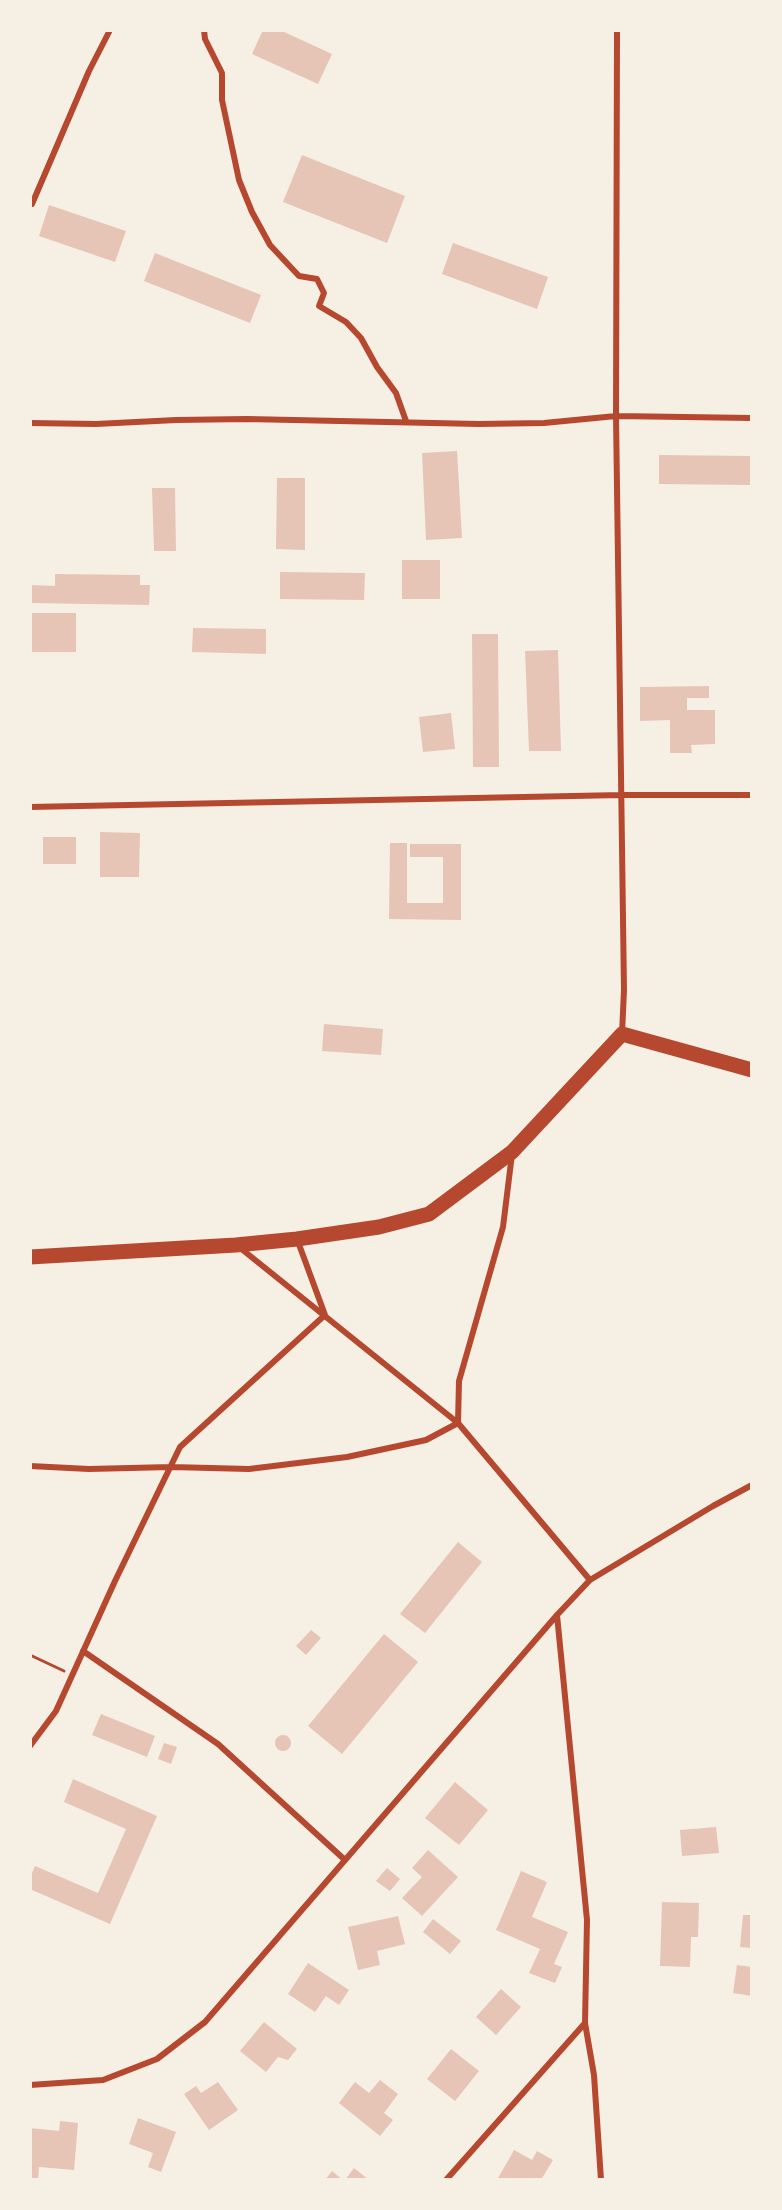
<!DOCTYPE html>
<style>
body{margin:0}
#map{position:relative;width:782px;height:2210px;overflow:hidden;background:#f6efe4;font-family:"Fira Sans Condensed",sans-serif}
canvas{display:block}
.frame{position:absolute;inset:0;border:32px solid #f6efe4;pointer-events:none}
</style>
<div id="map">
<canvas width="782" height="2210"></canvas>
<div class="frame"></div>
</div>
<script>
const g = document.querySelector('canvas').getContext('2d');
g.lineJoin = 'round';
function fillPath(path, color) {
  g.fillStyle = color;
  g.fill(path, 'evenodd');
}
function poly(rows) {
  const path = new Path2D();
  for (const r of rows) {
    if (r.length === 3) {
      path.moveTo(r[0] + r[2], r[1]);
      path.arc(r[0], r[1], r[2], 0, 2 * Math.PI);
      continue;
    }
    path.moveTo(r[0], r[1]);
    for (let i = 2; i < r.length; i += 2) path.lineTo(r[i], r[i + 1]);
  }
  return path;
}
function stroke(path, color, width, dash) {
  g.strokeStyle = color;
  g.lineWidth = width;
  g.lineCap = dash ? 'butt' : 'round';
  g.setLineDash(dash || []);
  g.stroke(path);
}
fillPath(poly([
 [263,30,280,30,332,54,318,84,252,54],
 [302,155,405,196,387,243,283,202],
 [49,205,126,231,115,262,39,236],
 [453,243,548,277,537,309,442,274],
 [155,253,261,295,250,323,144,281],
 [457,451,462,538,426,540,422,453],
 [659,455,752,456,752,485,659,484],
 [277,478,305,478,305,550,276,549],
 [152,488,175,488,176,551,154,551],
 [402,560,440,560,440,599,402,599],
 [280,572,365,573,364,600,280,599],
 [55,574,140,575,140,585,150,585,149,605,30,603,30,585,55,586],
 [30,613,76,613,76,652,30,652],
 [193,628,266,629,266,654,192,652],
 [472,634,498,634,499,767,473,767],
 [558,650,561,751,529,751,525,651],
 [709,686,709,698,687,698,687,710,715,710,715,744,691,745,692,753,670,753,670,720,640,721,640,687],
 [451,713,455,749,423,752,419,717],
 [100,832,140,833,139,877,100,877],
 [43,837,76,837,76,864,43,864],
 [390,843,407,843,407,903,443,903,443,857,410,857,410,844,461,844,461,920,389,919],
 [324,1024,383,1029,381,1055,322,1051],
 [458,1542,482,1562,425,1633,400,1614],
 [311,1630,321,1638,306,1655,296,1646],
 [384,1634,418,1662,342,1754,308,1726],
 [101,1714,155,1736,147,1757,92,1735],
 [283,1743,8],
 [164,1743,177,1747,171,1764,158,1759],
 [73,1779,157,1816,110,1924,30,1889,30,1878,35,1866,98,1893,126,1829,64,1802],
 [455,1782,488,1810,459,1845,425,1818],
 [716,1827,719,1853,682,1856,680,1830],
 [428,1850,458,1877,422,1916,402,1898,422,1877,412,1868],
 [387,1868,400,1879,390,1891,376,1881],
 [521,1871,547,1882,532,1917,568,1932,554,1964,562,1967,555,1983,529,1973,540,1949,496,1930],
 [662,1902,699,1903,698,1937,691,1937,690,1967,660,1966],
 [743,1915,752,1915,752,1948,740,1947],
 [398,1916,405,1944,377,1951,380,1965,358,1970,348,1927],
 [433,1919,461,1941,450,1954,423,1932],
 [308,1963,349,1990,339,2005,326,1996,315,2012,288,1994],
 [737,1965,752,1967,752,1996,733,1993],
 [501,1989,521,2007,496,2035,476,2017],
 [264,2022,297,2049,288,2060,278,2057,266,2072,240,2051],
 [451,2049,479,2071,455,2101,427,2079],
 [380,2080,398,2094,384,2113,393,2120,380,2136,339,2103,355,2082,369,2093],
 [218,2082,238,2110,209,2130,184,2094,196,2086,201,2093],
 [138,2118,176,2132,161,2172,148,2167,153,2153,129,2144],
 [60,2121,78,2123,74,2170,39,2167,38,2180,30,2180,30,2128,59,2131],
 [514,2150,532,2160,537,2151,553,2160,541,2180,497,2180],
 [354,2168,369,2180,345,2180],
 [332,2171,343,2180,325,2180]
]), '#e6c5b7');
stroke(poly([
 [30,1655,64,1671]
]), '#b5482f', 3);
stroke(poly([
 [204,30,205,39,222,73,222,100,239,180,252,212,270,245,299,276,317,279,324,293,319,306,346,322,361,338,377,367,396,393,406,421],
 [617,30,616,416,624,990,622,1034],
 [32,204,89,71,110,30],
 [30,423,96,424,176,420,247,419,479,424,544,423,616,416,752,418],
 [30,807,622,795,752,795],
 [239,1247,458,1423,590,1580],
 [458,1423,459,1381,503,1227,512,1154],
 [30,1466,89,1469,171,1467,249,1469,347,1457,426,1440,458,1423],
 [557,1615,587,1920,585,2023,594,2075,601,2180],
 [83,1651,218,1744,345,1860],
 [30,1746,56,1711,115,1581,180,1447,325,1315,297,1239],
 [30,2085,103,2080,157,2059,205,2022,557,1615,590,1580,713,1506,752,1485],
 [446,2180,585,2023]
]), '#b5482f', 6);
stroke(poly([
 [30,1257,236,1245,297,1239,379,1227,429,1214,512,1152,622,1034,752,1070]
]), '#b5482f', 15);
</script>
